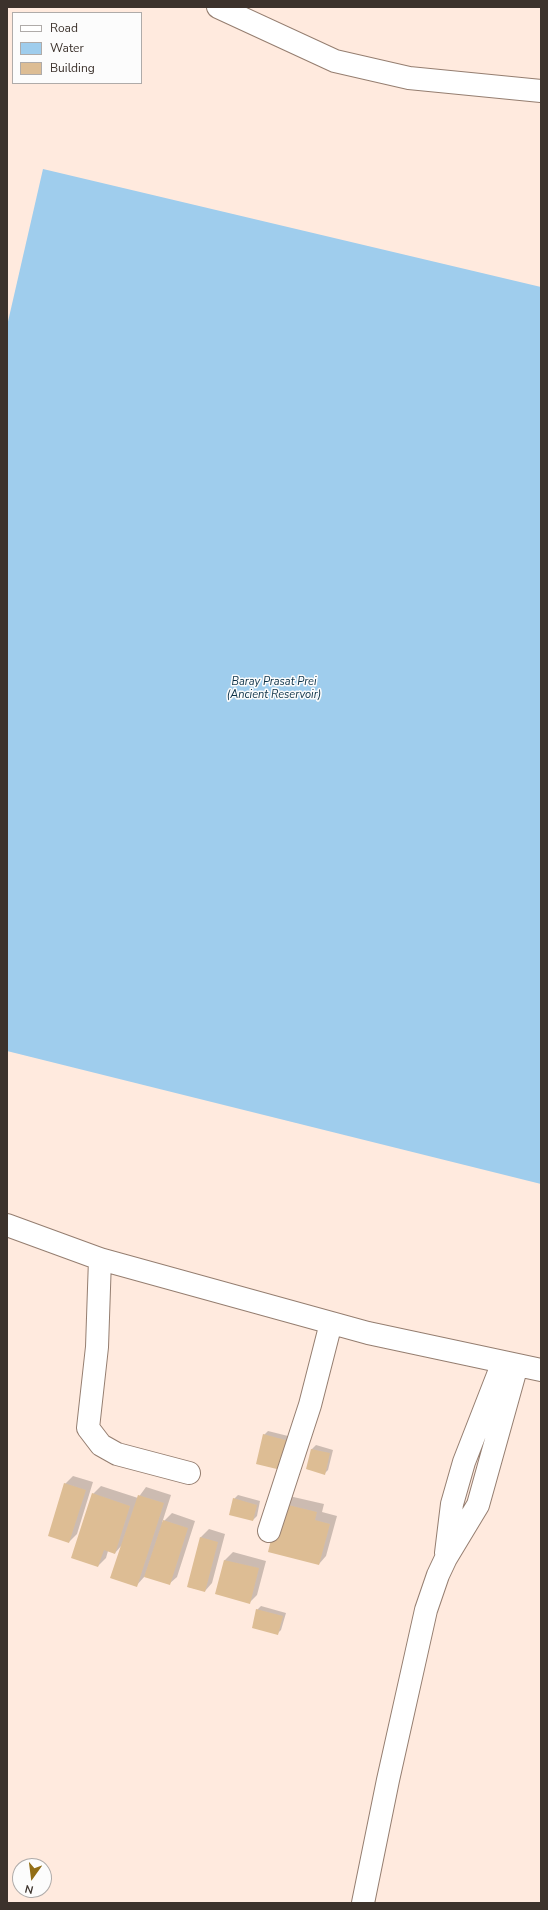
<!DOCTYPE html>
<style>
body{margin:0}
#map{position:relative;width:548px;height:1910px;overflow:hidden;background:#ffeade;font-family:"Nunito Sans",sans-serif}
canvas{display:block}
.frame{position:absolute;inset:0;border:8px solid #3c322c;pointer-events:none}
.legend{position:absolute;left:12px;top:12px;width:130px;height:72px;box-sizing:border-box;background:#fcfcfc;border:1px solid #afaba9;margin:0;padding:5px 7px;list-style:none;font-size:12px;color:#3c322c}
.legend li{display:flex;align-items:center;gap:8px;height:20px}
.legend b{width:20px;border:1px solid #afaba9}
.north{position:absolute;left:12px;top:1858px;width:40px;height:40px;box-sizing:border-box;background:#fcfcfc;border:1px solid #afaba9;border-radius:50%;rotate:194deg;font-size:11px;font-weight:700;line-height:16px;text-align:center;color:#3c322c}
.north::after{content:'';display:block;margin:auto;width:14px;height:18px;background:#926e16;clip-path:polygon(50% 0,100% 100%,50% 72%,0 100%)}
</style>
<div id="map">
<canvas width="548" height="1910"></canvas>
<div class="frame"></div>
<ul class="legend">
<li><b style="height:5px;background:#fff"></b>Road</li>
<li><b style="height:11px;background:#9fcded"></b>Water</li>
<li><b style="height:11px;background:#ddbd94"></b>Building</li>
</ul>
<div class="north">N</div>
</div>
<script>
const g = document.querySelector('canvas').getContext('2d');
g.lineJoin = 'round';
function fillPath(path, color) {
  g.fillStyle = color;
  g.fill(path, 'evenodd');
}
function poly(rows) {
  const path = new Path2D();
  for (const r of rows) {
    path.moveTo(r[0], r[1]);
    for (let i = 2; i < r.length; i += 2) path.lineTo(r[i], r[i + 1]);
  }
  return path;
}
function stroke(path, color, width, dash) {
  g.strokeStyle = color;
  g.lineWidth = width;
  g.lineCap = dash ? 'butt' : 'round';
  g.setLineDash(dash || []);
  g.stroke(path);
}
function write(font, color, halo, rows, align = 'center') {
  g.font = font + ' "Nunito Sans",sans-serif';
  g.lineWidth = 3;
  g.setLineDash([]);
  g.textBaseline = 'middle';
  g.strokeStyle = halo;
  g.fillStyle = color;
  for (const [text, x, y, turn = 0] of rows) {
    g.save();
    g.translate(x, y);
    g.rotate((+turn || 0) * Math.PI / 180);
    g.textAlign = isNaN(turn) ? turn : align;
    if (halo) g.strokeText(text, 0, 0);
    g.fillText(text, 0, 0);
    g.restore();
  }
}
fillPath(poly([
 [43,169,541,287,541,1184,7,1051,7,326]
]), '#9fcded');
fillPath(poly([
 [268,1431,292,1437,284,1465,264,1435],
 [316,1445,333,1450,328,1470,325,1473,307,1469,312,1449],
 [73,1476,93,1482,77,1534,69,1542,65,1484],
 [101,1486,138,1498,146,1487,171,1495,162,1523,172,1513,195,1521,177,1577,169,1584,145,1576,136,1586,122,1545,115,1553,108,1551,106,1558,98,1566,93,1494],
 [238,1495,260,1501,257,1516,253,1520,234,1499],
 [289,1496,324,1504,322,1512,337,1516,326,1556,319,1564,269,1551],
 [209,1529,225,1534,212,1583,205,1591,188,1587,201,1537],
 [233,1552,266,1561,257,1595,250,1602,217,1594,225,1560],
 [261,1606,286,1613,281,1630,277,1634,257,1610]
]), '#0003');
fillPath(poly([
 [263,1434,289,1441,281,1470,256,1464],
 [311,1449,330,1453,325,1475,306,1469],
 [64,1483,86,1490,69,1543,48,1536],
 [92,1493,130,1506,115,1554,104,1550,98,1567,71,1558],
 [138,1495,164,1503,137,1587,110,1578],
 [233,1498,257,1505,253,1521,229,1515],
 [280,1503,317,1512,315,1520,330,1524,319,1565,268,1552],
 [163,1520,188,1528,170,1585,144,1577],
 [200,1537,218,1542,205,1592,187,1587],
 [224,1560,259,1568,250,1604,215,1594],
 [256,1609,283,1616,278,1635,252,1628]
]), '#ddbd94');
const minor = poly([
 [218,7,335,61,409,78,541,91],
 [7,1225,100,1259,368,1333,541,1370],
 [100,1259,97,1347,88,1428,101,1445,117,1454,189,1473],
 [269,1531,310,1405,331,1323],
 [446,1553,452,1504,464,1462,503,1362],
 [363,1903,388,1780,426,1610,438,1575,446,1558,478,1505,517,1365]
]);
stroke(minor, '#957e70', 24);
stroke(minor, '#fff', 22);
write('italic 11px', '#0b3147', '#fcfcfc', [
 ["Baray Prasat Prei",274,682],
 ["(Ancient Reservoir)",274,695]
]);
</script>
